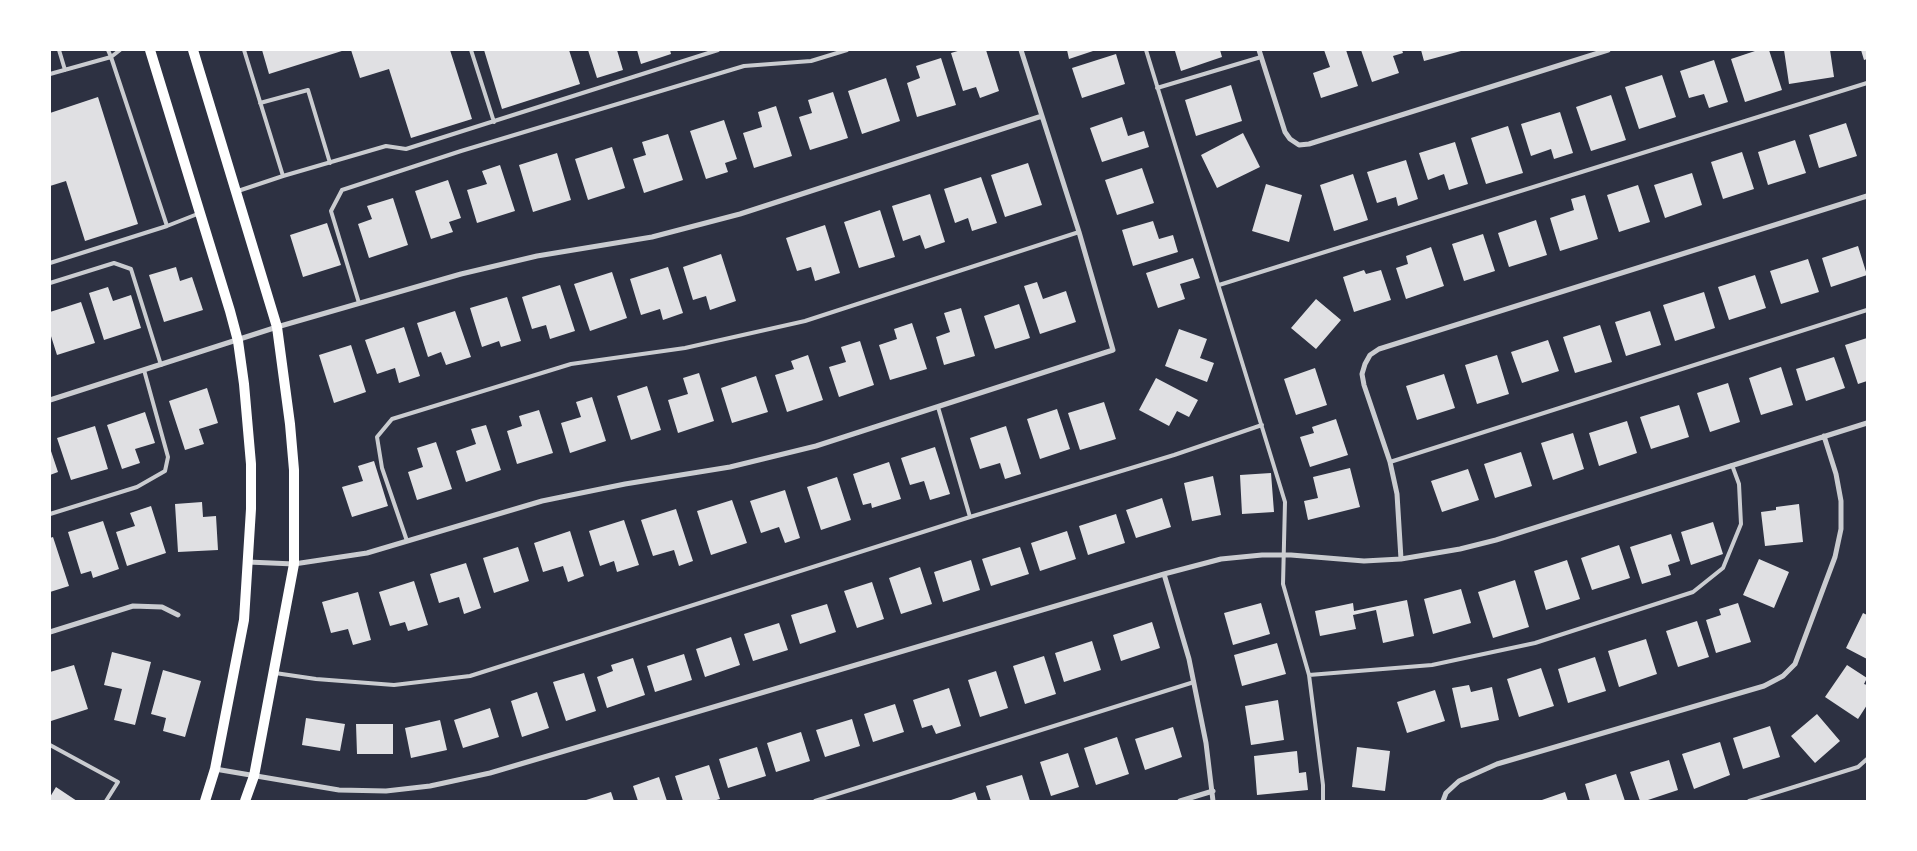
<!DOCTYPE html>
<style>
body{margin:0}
#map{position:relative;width:1917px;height:851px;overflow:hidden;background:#2d3142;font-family:"Varela Round",sans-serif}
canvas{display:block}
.frame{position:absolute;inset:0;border:51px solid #fff;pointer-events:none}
</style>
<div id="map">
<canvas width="1917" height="851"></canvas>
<div class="frame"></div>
</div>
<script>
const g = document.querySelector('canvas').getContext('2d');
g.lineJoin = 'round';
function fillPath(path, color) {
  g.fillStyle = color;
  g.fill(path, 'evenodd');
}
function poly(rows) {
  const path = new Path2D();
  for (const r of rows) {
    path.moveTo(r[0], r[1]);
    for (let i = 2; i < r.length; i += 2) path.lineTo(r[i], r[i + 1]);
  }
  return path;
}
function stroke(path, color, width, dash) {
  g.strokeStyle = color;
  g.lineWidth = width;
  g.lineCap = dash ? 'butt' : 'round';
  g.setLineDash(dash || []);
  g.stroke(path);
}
fillPath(poly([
 [262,50,345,50,269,74],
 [351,50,450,50,472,119,411,138,389,69,360,78],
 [484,50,569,50,580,84,502,109],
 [588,50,617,50,623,70,597,78],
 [637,50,670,50,671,54,641,64],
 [961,50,986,50,999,91,980,98,976,87,963,91,951,53],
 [1067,50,1096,50,1069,59],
 [1178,50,1220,50,1222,57,1181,71,1175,51],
 [1324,50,1346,50,1358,86,1321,98,1313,73,1330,67],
 [1361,50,1402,50,1403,53,1393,56,1399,73,1372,82],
 [1421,50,1461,50,1461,51,1424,61],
 [1758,50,1769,50,1782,90,1745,102,1731,59],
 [1784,50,1830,50,1834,77,1789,84],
 [1861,50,1867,50,1867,59,1864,60],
 [1116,54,1125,84,1082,98,1072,68],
 [941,58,956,105,917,117,907,83,920,78,916,66],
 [1714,60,1728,102,1709,108,1704,94,1689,98,1680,71],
 [1662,75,1676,117,1639,129,1625,87],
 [886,78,900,121,862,134,848,91],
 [1231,85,1242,121,1196,136,1185,100],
 [833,92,848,138,810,150,799,117,812,113,808,100],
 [1611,95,1626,140,1591,151,1576,107],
 [98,97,138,224,85,241,66,181,50,186,50,113],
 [776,106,792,156,754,168,743,133,762,127,758,112],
 [1560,112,1573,153,1554,159,1551,149,1531,156,1521,124],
 [1122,117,1128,136,1144,131,1149,147,1102,162,1090,128],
 [724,120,737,159,725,163,728,172,706,179,690,131],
 [1846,123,1857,156,1819,168,1809,135],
 [1508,126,1523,173,1486,184,1471,138],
 [1243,133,1260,167,1217,188,1201,155],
 [668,134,683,180,644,193,633,159,646,155,642,142],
 [1795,140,1806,173,1768,185,1758,152],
 [1455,142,1468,184,1449,190,1444,174,1428,180,1419,153],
 [612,147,625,188,588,200,575,159],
 [1742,152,1754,189,1723,199,1711,162],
 [557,153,571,200,533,212,519,165],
 [1406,160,1418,199,1398,206,1396,197,1377,203,1367,172],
 [1028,163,1042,205,1005,217,991,175],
 [500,165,515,211,477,223,467,190,487,184,482,171],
 [1142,168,1154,203,1117,215,1105,180],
 [1692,173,1702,205,1665,218,1654,185],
 [1353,174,1368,220,1334,231,1320,185],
 [981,177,997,223,972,231,968,218,955,223,944,189],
 [448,180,461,218,449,222,453,232,431,239,415,191],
 [1266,184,1302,195,1289,242,1252,231],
 [1638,185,1650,222,1619,232,1607,195],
 [930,194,945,242,925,249,920,235,903,241,892,206],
 [1585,195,1598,239,1560,251,1550,218,1574,210,1571,199],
 [393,198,408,245,369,258,358,224,372,219,367,206],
 [880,210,895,257,859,268,844,222],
 [1536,220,1547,255,1509,267,1498,233],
 [1153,221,1159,239,1173,235,1178,252,1133,266,1122,230],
 [327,223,341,265,303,277,290,235],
 [825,225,840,273,815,281,811,267,797,271,786,238],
 [1483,234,1495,271,1464,281,1452,244],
 [1858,246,1867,275,1831,287,1822,258],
 [1431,247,1444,286,1406,299,1396,268,1408,264,1406,256],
 [721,254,736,301,710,310,706,296,693,300,683,267],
 [1193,258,1200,278,1180,284,1185,299,1158,308,1146,273],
 [1808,259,1819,292,1781,304,1770,271],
 [176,267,180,281,192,277,203,310,164,322,149,275],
 [668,267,683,313,663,320,660,309,641,315,630,279],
 [1364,270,1366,274,1381,270,1391,300,1354,312,1343,277],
 [612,272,627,318,590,331,574,284],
 [1755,275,1766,308,1729,320,1718,287],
 [1037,282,1043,299,1066,291,1076,322,1040,334,1024,286],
 [560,285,575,331,550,339,546,325,532,329,522,297],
 [108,287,113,301,131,295,141,328,104,340,89,293],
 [1704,292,1715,328,1675,341,1663,305],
 [507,297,521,341,501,347,499,341,482,347,470,308],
 [1316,299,1341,320,1316,349,1291,328],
 [81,302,95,343,57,355,50,333,50,312],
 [1019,304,1030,338,995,349,984,316],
 [961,308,975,356,944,365,936,337,950,332,944,313],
 [455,311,471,357,446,365,441,352,428,357,417,323],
 [1650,311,1661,345,1626,356,1615,322],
 [912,323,927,369,890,380,879,345,897,339,894,329],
 [1600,325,1612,362,1575,373,1563,337],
 [404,327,420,376,399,383,395,368,377,374,365,340],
 [1179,329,1207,339,1200,358,1214,363,1207,382,1165,366],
 [1867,338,1867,381,1858,384,1845,345],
 [1548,340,1559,371,1522,383,1511,352],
 [860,341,874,385,839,397,829,367,846,362,841,347],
 [351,345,366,392,334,403,319,355],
 [808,355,823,400,787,412,775,375,794,369,791,361],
 [1497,355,1509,394,1477,404,1465,365],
 [1834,357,1845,388,1806,401,1796,369],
 [1781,367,1793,405,1761,415,1749,378],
 [1315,368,1327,405,1296,415,1284,379],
 [699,373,714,421,678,433,668,400,688,394,683,378],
 [1444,374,1455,408,1417,420,1406,386],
 [756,376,768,412,732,423,721,388],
 [1156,378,1198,400,1189,417,1177,411,1169,426,1139,410],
 [1728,383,1740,422,1710,432,1697,393],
 [647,386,661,430,631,440,617,396],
 [207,388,218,423,199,429,204,444,185,450,169,401],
 [592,397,606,441,570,453,561,423,581,417,576,402],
 [1104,402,1116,439,1080,450,1068,413],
 [1679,405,1689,437,1651,449,1640,417],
 [1057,409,1070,449,1040,459,1027,419],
 [539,410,553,453,517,464,507,431,522,426,519,416],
 [145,412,155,443,135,449,140,463,122,469,107,425],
 [1336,419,1348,455,1310,467,1300,437,1314,433,1312,427],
 [1627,421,1637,453,1599,466,1589,433],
 [486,425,501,470,466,482,456,451,476,444,471,429],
 [95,426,108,469,71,480,57,438],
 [1006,426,1021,474,1005,479,1000,463,980,469,970,438],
 [1573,433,1584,469,1553,480,1541,443],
 [436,442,452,489,417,500,408,472,423,467,417,448],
 [935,447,950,494,930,500,924,481,910,485,901,458],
 [50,448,58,472,50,475],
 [1521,452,1532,486,1495,498,1484,464],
 [374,461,388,506,352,517,342,487,363,481,358,466],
 [889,462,901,499,872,508,871,503,863,505,853,474],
 [1350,468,1360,507,1308,520,1304,501,1318,498,1313,477],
 [1468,469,1479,500,1442,512,1431,481],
 [1271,473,1274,512,1242,514,1240,475],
 [1213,476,1221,515,1192,521,1184,483],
 [837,477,851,520,821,530,807,487],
 [785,490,800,538,785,543,779,527,761,533,750,501],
 [1162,498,1171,527,1136,538,1126,510],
 [732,500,747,543,711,555,697,511],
 [202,502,203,517,216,516,218,550,178,552,175,504],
 [1799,504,1803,542,1765,546,1761,512,1776,510,1776,507],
 [151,506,166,553,127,566,116,532,135,526,130,513],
 [676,509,693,561,679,566,674,550,653,556,641,520],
 [1116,514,1125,543,1088,555,1079,526],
 [624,520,639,565,617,572,614,561,600,566,589,531],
 [103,521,119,569,93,578,91,571,81,574,68,532],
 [1713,522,1723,554,1691,565,1681,532],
 [570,531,584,576,568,582,563,566,543,572,534,543],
 [1067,531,1076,559,1040,571,1031,543],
 [1671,534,1680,561,1668,565,1671,575,1642,584,1630,547],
 [53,537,69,586,50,592,50,538],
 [1619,545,1630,578,1592,590,1581,558],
 [518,547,529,581,494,593,483,558],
 [1020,547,1029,574,991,586,982,559],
 [1759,559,1789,572,1774,608,1743,595],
 [971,560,980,590,943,602,934,572],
 [1567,560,1580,599,1546,610,1534,571],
 [466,563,481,608,464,614,459,597,439,603,430,574],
 [920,567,932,604,901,614,889,578],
 [1515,580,1529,627,1493,638,1478,592],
 [414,581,428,625,408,631,405,622,390,626,379,592],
 [872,582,884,619,857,628,844,591],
 [1461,589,1471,623,1433,634,1424,599],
 [358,592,371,640,353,645,348,629,331,633,322,602],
 [1407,600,1414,636,1383,643,1376,610,1353,615,1356,629,1320,636,1315,611,1353,603,1354,611],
 [1261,603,1270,634,1233,645,1224,613],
 [1738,603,1751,642,1716,653,1706,620,1721,615,1719,609],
 [827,604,836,632,800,644,791,615],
 [1863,613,1867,615,1867,659,1846,648],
 [1697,621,1709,657,1678,667,1666,631],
 [1152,622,1160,648,1121,661,1113,635],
 [779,623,788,650,753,661,744,634],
 [731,637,740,665,705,677,696,649],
 [1646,639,1657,674,1619,687,1608,651],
 [1092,641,1101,670,1064,682,1055,653],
 [1277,643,1286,674,1242,686,1234,655],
 [112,652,151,662,135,725,114,720,122,689,104,685],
 [684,654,692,680,655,692,647,666],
 [1044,656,1056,694,1025,704,1013,666],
 [1595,657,1606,691,1568,703,1558,669],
 [633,658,645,695,607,708,597,677,613,671,611,665],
 [74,665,88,709,51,721,50,672],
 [1847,665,1867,678,1864,684,1867,685,1867,705,1858,719,1825,697],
 [1541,668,1554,706,1519,717,1507,679],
 [163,670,201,681,185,737,163,731,166,718,151,714],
 [996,671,1008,708,980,717,968,680],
 [584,673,596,711,566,721,553,682],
 [1469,685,1471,692,1492,687,1499,720,1461,728,1452,688],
 [949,688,961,726,936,734,932,725,922,728,913,700],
 [1435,690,1445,721,1407,733,1397,702],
 [537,692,549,728,522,737,511,701],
 [1278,700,1284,740,1251,745,1245,706],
 [895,704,904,732,873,742,864,714],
 [490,708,499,737,463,748,454,720],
 [1817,714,1840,741,1815,763,1791,736],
 [306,718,345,724,340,751,302,745],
 [852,719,860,746,825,757,816,730],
 [440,720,447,750,411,758,405,728],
 [356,724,393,724,393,754,357,754],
 [1770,726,1780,757,1743,769,1733,738],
 [1173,727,1182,757,1145,770,1135,739],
 [801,732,810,761,776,772,767,743],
 [1117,737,1129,774,1096,785,1084,748],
 [1720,742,1730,775,1694,789,1682,754],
 [757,747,766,776,728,788,719,759],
 [1357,747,1390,751,1385,791,1352,787],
 [1297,751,1299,773,1306,772,1308,790,1257,795,1254,756],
 [1068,753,1079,787,1051,796,1040,762],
 [1669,760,1678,790,1645,801,1640,801,1630,772],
 [709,765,720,799,713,801,683,801,675,776],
 [1616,774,1625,801,1590,801,1585,784],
 [1022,775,1030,801,991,801,986,786],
 [659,777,667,801,638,801,633,786],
 [56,787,77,801,50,801,50,797],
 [611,792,614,801,583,801],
 [975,792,978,801,948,801],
 [1565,792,1568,801,1539,801]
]), '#e0e0e3');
stroke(poly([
 [59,50,65,70],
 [471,50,494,122],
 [1146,50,1285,502,1283,584,1309,675,1323,785,1323,801],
 [50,74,111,57,108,50],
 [1157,88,1261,57],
 [260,103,308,90,330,163],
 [283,176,386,146,406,149,718,50],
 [238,191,283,176,244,50],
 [167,226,200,213],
 [50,263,167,226,111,57,120,50],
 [50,283,114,263,131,269,161,365],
 [1219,285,1867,83],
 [359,303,331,211,342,190,461,151,744,66,811,61,847,50],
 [938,407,970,517],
 [1390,462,1867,310],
 [50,514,137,487,165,471,168,457,144,370],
 [407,541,382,468,377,437,392,419,571,364,685,348,805,321,1079,232],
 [275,673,316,679,394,685,470,676,970,517,1174,455,1262,425],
 [1309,675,1432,665,1535,643,1693,592,1723,568,1741,524,1739,484,1732,465],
 [50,745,118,782,106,801],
 [815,801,1194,682],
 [1749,801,1858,767,1867,759]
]), '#caccd0', 4);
stroke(poly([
 [1259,50,1285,132,1290,139,1299,145,1309,144,1608,50],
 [50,400,277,327,461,274,537,256,652,237,740,214,1042,116],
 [1401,559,1397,494,1390,462,1364,385,1362,374,1365,364,1370,355,1379,349,1867,196],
 [248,562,294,564,367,553,542,501,625,484,730,467,816,446,1113,350,1079,232,1021,50],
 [1164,574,1189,659,1206,743,1213,801],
 [50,632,133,606,162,607,178,615],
 [215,769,339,790,386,791,430,786,490,773,1164,574,1221,559,1262,555,1291,555,1364,561,1401,559,1460,549,1496,540,1867,423],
 [1180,801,1213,791],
 [1443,801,1446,793,1459,781,1497,764,1764,686,1783,676,1795,664,1835,557,1841,529,1841,501,1836,474,1824,436]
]), '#caccd0', 5);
stroke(poly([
 [150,50,230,311,238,341,244,384,251,464,251,509,244,620,215,769,205,801],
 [193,50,277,327,290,424,294,470,294,564,254,776,245,801]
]), '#fff', 10);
</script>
